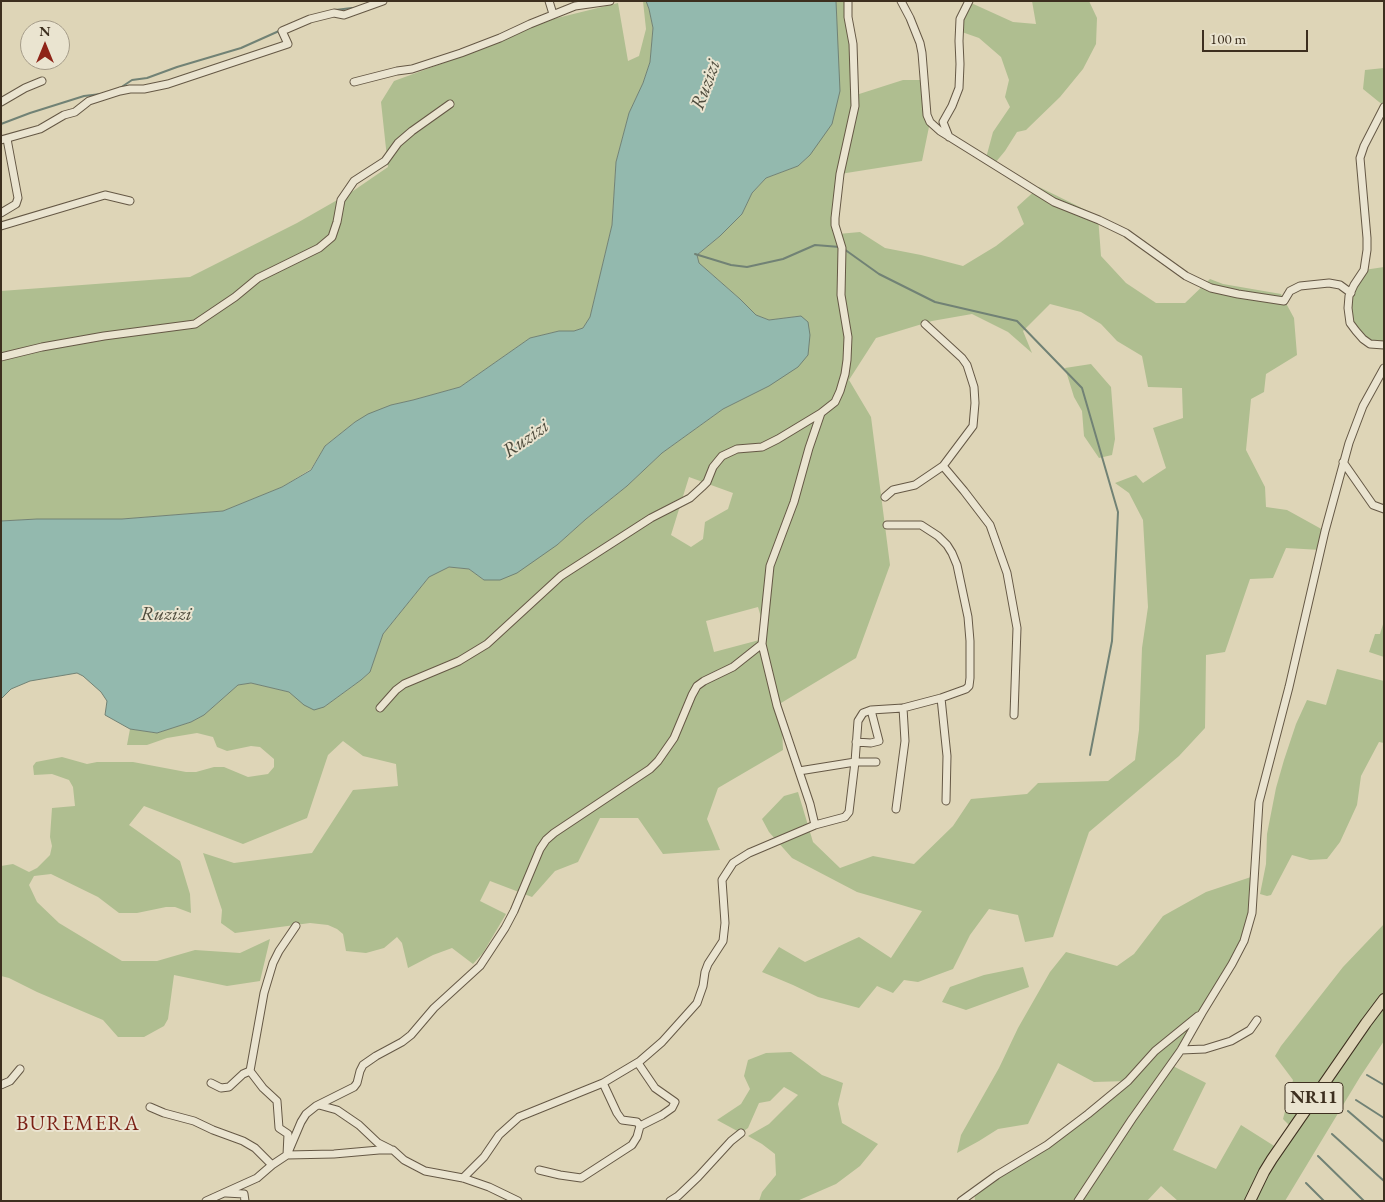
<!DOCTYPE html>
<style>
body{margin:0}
#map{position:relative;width:1385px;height:1202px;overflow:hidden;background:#ded5b7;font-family:"EB Garamond",serif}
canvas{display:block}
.frame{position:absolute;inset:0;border:2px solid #3d2f1f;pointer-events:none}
.north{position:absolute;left:20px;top:20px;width:50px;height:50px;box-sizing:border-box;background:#eae4d0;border:1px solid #a59c89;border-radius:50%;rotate:0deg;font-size:14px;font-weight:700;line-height:20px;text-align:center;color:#3d2f1f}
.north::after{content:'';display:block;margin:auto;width:18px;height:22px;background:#8f2418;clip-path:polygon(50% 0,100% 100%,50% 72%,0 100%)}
.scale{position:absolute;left:1202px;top:30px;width:106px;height:22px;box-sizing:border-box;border:2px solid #3d2f1f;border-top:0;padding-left:6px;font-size:15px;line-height:18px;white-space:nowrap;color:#3d2f1f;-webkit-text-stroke:4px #eae4d0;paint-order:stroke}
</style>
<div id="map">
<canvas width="1385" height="1202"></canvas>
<div class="frame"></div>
<div class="north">N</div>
<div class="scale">100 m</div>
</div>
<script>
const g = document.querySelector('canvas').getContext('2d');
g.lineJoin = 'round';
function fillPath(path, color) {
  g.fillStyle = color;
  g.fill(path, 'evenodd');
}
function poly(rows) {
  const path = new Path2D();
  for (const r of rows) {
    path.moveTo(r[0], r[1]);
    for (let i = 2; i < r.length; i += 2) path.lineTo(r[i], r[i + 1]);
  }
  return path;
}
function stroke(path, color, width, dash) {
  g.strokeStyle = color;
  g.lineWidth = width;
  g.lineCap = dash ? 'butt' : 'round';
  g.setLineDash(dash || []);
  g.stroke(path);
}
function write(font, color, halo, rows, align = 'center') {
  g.font = font + ' "EB Garamond",serif';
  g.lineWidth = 4;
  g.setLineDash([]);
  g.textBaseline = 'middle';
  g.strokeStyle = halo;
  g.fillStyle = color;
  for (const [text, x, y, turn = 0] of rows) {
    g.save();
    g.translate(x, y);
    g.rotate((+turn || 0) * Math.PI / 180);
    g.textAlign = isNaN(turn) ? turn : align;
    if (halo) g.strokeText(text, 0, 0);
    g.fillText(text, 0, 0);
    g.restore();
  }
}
fillPath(poly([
 [643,1,646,1,649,9,653,28,650,62,643,83,629,113,616,162,612,225,590,317,583,328,574,331,559,331,530,338,460,387,413,400,391,405,355,422,325,446,311,469,282,487,223,511,122,519,37,519,1,521,1,291,190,277,297,223,353,191,388,167,381,102,394,81,446,62,519,31,549,20,618,3,628,61,639,56,646,29],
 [836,1,848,1,856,95,903,80,925,80,930,122,922,161,840,174,838,234,860,232,885,248,921,255,963,266,996,246,1024,224,1017,207,1039,187,1098,216,1101,256,1126,283,1156,303,1185,303,1210,279,1223,284,1281,294,1294,318,1297,355,1266,374,1264,392,1251,399,1246,450,1265,487,1266,507,1287,510,1325,531,1321,550,1286,548,1273,578,1250,579,1225,652,1206,655,1205,728,1179,756,1089,832,1053,937,1025,942,1018,915,989,909,970,935,953,969,918,982,904,980,893,993,877,986,859,1008,818,997,793,985,762,972,779,947,805,962,859,937,891,958,922,911,857,892,792,858,769,832,762,819,784,796,798,792,813,842,840,868,873,856,914,864,953,826,971,799,1027,794,1038,783,1108,781,1135,760,1139,730,1142,648,1148,607,1143,520,1129,493,1115,483,1136,475,1143,483,1166,468,1153,428,1183,418,1182,388,1148,387,1142,356,1117,341,1101,324,1081,312,1050,304,1023,331,1032,353,1008,332,972,314,932,321,876,338,849,380,871,417,890,565,856,658,781,703,783,750,718,788,707,819,720,850,663,854,638,818,600,818,578,862,555,871,532,897,490,881,480,901,506,914,483,953,473,964,452,948,433,955,408,968,402,943,397,937,384,948,366,953,346,951,343,934,337,929,328,925,310,923,235,933,221,923,222,910,203,853,234,863,312,853,353,790,398,786,396,764,363,756,343,741,328,755,307,818,243,844,144,806,129,825,180,861,190,894,191,913,175,907,166,907,137,913,119,913,98,897,51,874,34,876,29,885,37,902,59,923,122,961,157,961,195,950,240,953,270,939,260,981,227,986,174,975,168,1019,164,1026,144,1037,118,1037,103,1020,37,992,9,978,1,976,1,866,13,864,29,872,37,868,50,855,52,846,50,837,52,808,75,806,73,787,69,780,52,774,34,775,33,766,36,762,62,757,87,764,97,762,133,762,186,772,196,772,214,767,224,767,248,777,268,774,274,767,274,759,260,747,251,746,227,751,217,747,213,737,197,733,167,738,147,745,127,745,130,729,157,733,191,722,204,715,238,685,251,683,289,692,296,697,324,707,361,680,370,672,383,634,429,577,449,567,469,569,484,580,557,545,586,519,627,486,662,453,723,409,769,386,801,316,769,320,756,315,740,299,699,263,697,255,720,236,742,214,752,193,766,178,798,166,810,155,837,43],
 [689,477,733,493,728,509,705,522,703,539,691,547,671,535],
 [758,607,767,638,714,652,706,621],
 [1032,1,1089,1,1097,18,1096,44,1083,69,1060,97,1026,130,1017,132,1005,151,995,163,986,158,993,132,1010,107,1005,97,1009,80,1001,57,979,38,959,31,969,2,1013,22,1036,24],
 [1384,68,1384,106,1363,89,1365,70],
 [1384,267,1384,345,1370,344,1349,316,1349,296,1364,270],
 [1091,364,1111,387,1115,439,1112,455,1099,458,1084,436,1082,411,1074,397,1065,368],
 [1384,621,1384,657,1369,652,1375,634,1380,634],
 [1337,669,1384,681,1384,743,1379,742,1361,776,1357,805,1340,842,1327,859,1310,860,1292,855,1271,895,1267,896,1260,894,1266,864,1267,834,1276,788,1284,760,1296,724,1307,700,1326,705],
 [1254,876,1252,913,1244,941,1171,1065,1206,1083,1173,1150,1216,1169,1241,1125,1279,1149,1293,1129,1283,1119,1293,1080,1275,1056,1281,1046,1343,967,1384,924,1384,1041,1360,1077,1285,1201,1178,1201,1161,1186,1147,1201,975,1201,974,1191,1047,1145,1127,1081,1094,1082,1058,1063,1028,1124,998,1129,979,1141,957,1153,961,1135,999,1068,1018,1028,1050,972,1066,952,1117,966,1134,954,1163,916,1206,892],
 [1023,967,1029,987,966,1010,942,1002,950,987,984,975],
 [791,1052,822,1075,843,1083,838,1104,842,1123,878,1144,860,1166,836,1184,797,1201,759,1201,762,1192,776,1175,775,1154,762,1144,748,1136,769,1124,798,1095,784,1087,770,1101,759,1103,748,1128,741,1133,717,1120,741,1104,750,1089,744,1076,748,1060,766,1053]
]), '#afbe90');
const water = poly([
 [646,1,836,1,840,91,832,124,810,155,798,166,766,178,752,193,742,214,720,236,697,255,699,263,740,299,756,315,769,320,801,316,808,322,810,335,808,355,798,367,769,386,723,409,662,453,627,486,586,519,557,545,517,573,500,580,484,580,469,569,449,567,429,577,383,634,370,672,361,680,324,707,314,710,304,705,289,692,251,683,238,685,204,715,191,722,157,733,130,729,105,715,107,701,101,692,83,676,77,673,30,681,11,689,1,699,1,521,37,519,122,519,223,511,282,487,311,470,325,446,355,422,368,414,391,405,413,400,460,387,530,338,559,331,574,331,583,328,590,317,612,225,616,162,629,113,643,83,650,62,653,28,649,9,646,1]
]);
fillPath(water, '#93b9ae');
stroke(water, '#718275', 1);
stroke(poly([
 [335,10,352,8],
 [120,88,132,80,147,78,177,67,241,48,279,31],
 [1,124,30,113,84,96,101,94],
 [844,249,879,274,935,302,1017,321,1082,388,1118,512,1112,641,1090,755],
 [695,254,731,265,747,267,783,259,815,245,840,247],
 [1367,1075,1384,1085],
 [1356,1100,1384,1118],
 [1348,1111,1384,1142],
 [1332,1134,1384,1181],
 [1318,1156,1364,1201],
 [1306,1183,1324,1201]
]), '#718275', 2);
const minor = poly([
 [549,1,553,14],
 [901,1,910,18,920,43,922,53,927,115,930,122,940,131,1054,202,1099,220,1126,233,1186,276,1211,288,1238,294,1284,301,1290,291,1300,286,1329,283,1340,285,1351,293],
 [354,82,397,71,412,69,461,53,500,38,530,24,575,6,610,1],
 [1,102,25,88,42,81],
 [1384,107,1364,146,1360,158,1367,238,1367,250,1364,270,1354,285,1349,296,1348,308,1350,323,1356,331,1363,339,1370,344,1384,345],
 [949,137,943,122,952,106,959,88,960,64,959,41,960,19,969,1],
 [1,140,40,129,64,115,75,112,89,101,120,91,130,89,144,89,168,84,288,44,282,31,310,19,334,13,344,15,383,1],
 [1,213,16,204,18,198,7,139],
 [1,226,105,195,130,201],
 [1,357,42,347,104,336,195,324,235,297,258,278,319,248,332,237,337,222,341,200,354,181,385,161,398,143,412,131,450,104],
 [1343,462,1373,505,1384,509],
 [943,466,964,491,990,525,1007,573,1017,628,1014,715],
 [885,497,893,490,915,485,943,466,973,426,975,403,974,387,967,365,962,358,925,324],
 [941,698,947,756,946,801],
 [380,708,396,690,404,684,459,661,487,644,561,576,651,518,690,498,702,487,707,482,713,467,722,456,737,449,762,447,778,439,821,413],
 [856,742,871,743,879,741,871,710],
 [799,771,855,762,876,762],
 [896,809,905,741,903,708],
 [815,825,845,817,849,812,855,762,858,721,863,713,871,710,903,708,941,698,966,689,969,686,970,678,970,641,968,617,957,565,952,553,947,545,938,536,921,525,887,525],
 [1181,1050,1205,1049,1231,1041,1250,1030,1257,1020],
 [638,1063,655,1088,675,1102,672,1108,662,1115,640,1126],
 [250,1071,264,993,273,963,279,951,296,926],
 [211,1083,221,1088,229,1087,243,1074,250,1071,263,1088,277,1101,279,1128,288,1134,287,1155,334,1154,379,1150,393,1150,404,1160,425,1171,463,1178,489,1187,518,1201],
 [1,1085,10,1081,20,1069],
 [319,1105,337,1110,359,1125,378,1143,390,1149],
 [150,1107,164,1113,194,1121,213,1130,243,1141,255,1148,272,1165],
 [539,1170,560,1175,581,1178,632,1145,637,1137,640,1126,637,1122,622,1120,617,1113,603,1083],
 [463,1178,484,1157,499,1135,519,1117,603,1083,640,1061,662,1042,697,1003,703,986,705,972,708,964,723,941,725,923,722,880,733,863,749,853,815,825,810,804,777,706,762,644],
 [226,1193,244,1194,245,1201],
 [206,1201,257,1178,272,1165,287,1155,301,1122,306,1114,316,1106,354,1087,357,1083,360,1071,363,1065,376,1056,402,1042,411,1035,434,1008,480,966,505,928,514,911,540,849,546,840,554,833,650,769,658,761,674,738,692,695,697,686,704,681,733,667,762,644,770,566,794,502,809,448,821,413,835,402,840,391,845,374,847,360,848,337,841,295,842,248,835,225,835,218,840,174,855,106,853,44,848,17,848,1],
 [670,1201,678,1196,698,1177,731,1141,741,1133],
 [961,1201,997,1175,1047,1145,1088,1114,1128,1081,1155,1051,1198,1016],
 [1078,1201,1132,1119,1181,1050,1202,1013,1232,964,1244,941,1252,913,1259,802,1289,687,1325,531,1349,443,1363,406,1384,368]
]);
const highway = poly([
 [1250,1201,1264,1172,1272,1159,1366,1023,1384,999]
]);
stroke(minor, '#655845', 9);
stroke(highway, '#3d2f1f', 12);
stroke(minor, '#eae4d0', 7);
stroke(highway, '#ded5b7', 10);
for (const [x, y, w] of [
 [1314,1098,58]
]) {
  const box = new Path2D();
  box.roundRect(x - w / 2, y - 15.5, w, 31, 4);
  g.fillStyle = '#eae4d0';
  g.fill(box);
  stroke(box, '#3d2f1f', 1);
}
write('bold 18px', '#3d2f1f', null, [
 ["NR11",1314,1098]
]);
write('italic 20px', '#4e4b3c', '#eae4d0', [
 ["Ruzizi",706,85,-70],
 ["Ruzizi",526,439,-35],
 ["Ruzizi",166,615]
]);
g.letterSpacing = '1px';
write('21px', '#7a1f14', '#eae4d0', [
 ["BUREMERA",78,1124]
]);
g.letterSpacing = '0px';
</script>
